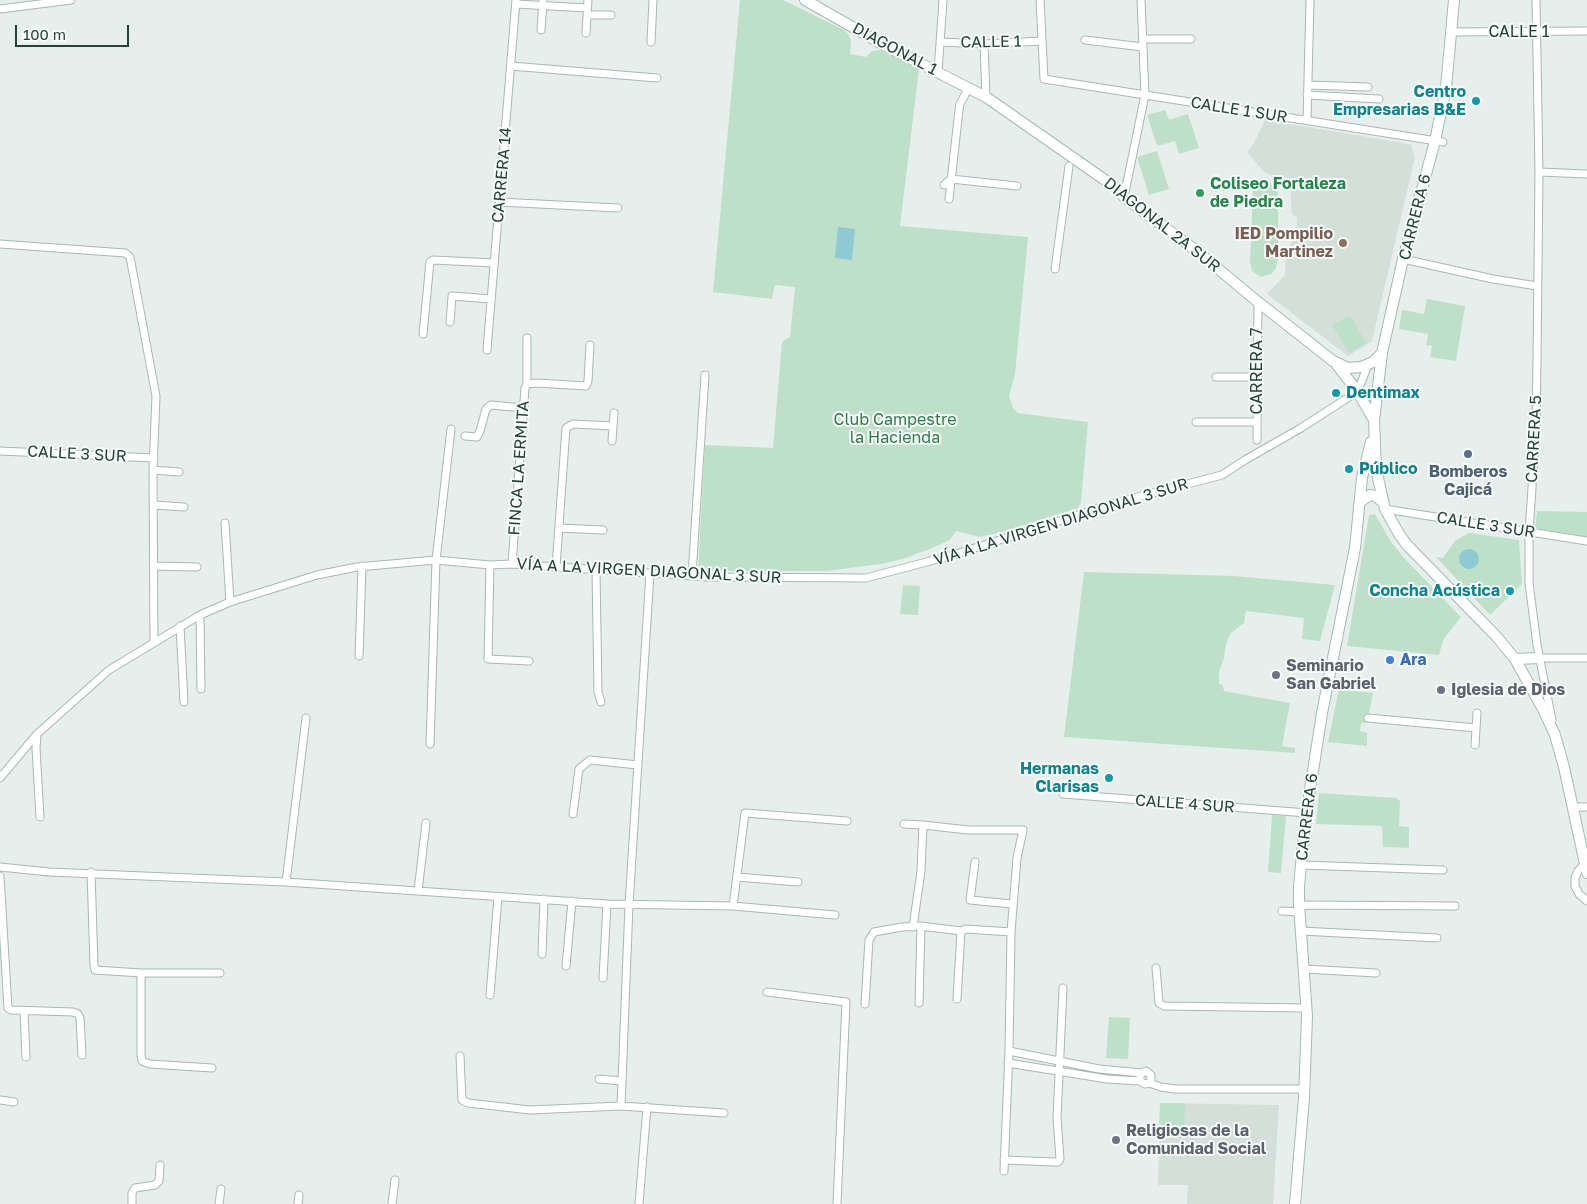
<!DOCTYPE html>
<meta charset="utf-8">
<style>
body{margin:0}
#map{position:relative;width:1587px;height:1204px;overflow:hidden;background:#e6efeb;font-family:"Golos Text",sans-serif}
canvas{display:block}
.scale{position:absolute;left:15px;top:25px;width:114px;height:22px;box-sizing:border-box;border:2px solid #24423a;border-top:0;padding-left:6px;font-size:15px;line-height:18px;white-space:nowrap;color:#24423a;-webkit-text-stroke:4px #f7fbf9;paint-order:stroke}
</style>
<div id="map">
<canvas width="1587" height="1204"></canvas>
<div class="scale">100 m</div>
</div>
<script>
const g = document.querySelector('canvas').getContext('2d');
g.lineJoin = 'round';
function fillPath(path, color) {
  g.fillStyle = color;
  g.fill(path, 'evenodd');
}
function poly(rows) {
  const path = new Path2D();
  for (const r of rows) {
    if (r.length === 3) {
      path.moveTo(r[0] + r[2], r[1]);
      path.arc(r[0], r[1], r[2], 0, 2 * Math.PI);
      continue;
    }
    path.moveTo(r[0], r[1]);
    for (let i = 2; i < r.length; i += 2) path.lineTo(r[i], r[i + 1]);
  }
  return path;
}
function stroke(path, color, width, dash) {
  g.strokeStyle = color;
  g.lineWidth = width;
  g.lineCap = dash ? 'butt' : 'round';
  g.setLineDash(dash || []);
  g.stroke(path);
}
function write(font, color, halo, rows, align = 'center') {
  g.font = font + ' "Golos Text",sans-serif';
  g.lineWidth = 4;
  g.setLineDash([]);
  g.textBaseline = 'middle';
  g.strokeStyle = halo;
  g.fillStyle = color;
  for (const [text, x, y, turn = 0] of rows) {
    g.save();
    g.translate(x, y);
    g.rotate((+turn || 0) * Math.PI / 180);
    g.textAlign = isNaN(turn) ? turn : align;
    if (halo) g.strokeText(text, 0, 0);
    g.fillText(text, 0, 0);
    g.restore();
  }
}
fillPath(poly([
 [1265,120,1404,143,1411,145,1415,157,1372,341,1348,356,1267,294,1285,275,1286,250,1296,236,1297,218,1292,214,1290,186,1264,172,1247,152,1254,143],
 [1160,1103,1279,1105,1273,1204,1187,1204,1188,1185,1158,1185]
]), '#d4dfda');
fillPath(poly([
 [740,0,783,0,844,30,848,34,851,41,850,54,866,57,872,51,880,50,919,69,900,226,1028,237,1015,375,1009,396,1013,408,1018,413,1088,422,1081,502,1078,508,1002,532,980,537,956,531,950,540,932,548,906,558,881,564,827,571,698,571,705,445,773,448,782,342,790,337,795,287,775,285,772,299,713,292],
 [1165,110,1169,120,1188,114,1199,148,1179,154,1175,141,1157,146,1147,115],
 [1157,151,1169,189,1149,195,1137,157],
 [1262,182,1272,184,1275,187,1278,193,1278,260,1276,268,1271,274,1261,277,1252,271,1250,261,1253,191,1255,187],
 [1427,299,1465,306,1456,361,1430,357,1432,346,1426,345,1428,334,1399,329,1402,310,1424,314],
 [1350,315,1366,343,1349,353,1332,325],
 [1537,511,1587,512,1587,537,1535,528],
 [1375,514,1391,542,1404,558,1461,617,1443,640,1439,655,1347,646,1369,515],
 [1469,533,1519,540,1522,584,1490,615,1436,557,1443,558,1455,541],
 [1084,572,1234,576,1335,585,1320,641,1302,639,1304,618,1246,611,1244,623,1231,633,1226,644,1224,658,1219,672,1219,683,1223,686,1224,691,1290,703,1282,746,1295,748,1295,753,1064,737],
 [903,585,920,586,918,615,900,614],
 [1339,689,1373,693,1367,723,1361,723,1360,731,1367,733,1367,746,1328,742],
 [1319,793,1396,798,1400,801,1399,826,1409,827,1409,848,1383,847,1382,826,1316,824],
 [1272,815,1286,816,1281,873,1268,872],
 [1109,1017,1130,1018,1128,1059,1106,1058],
 [1160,1103,1185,1103,1184,1138,1159,1138]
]), '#bfe0c8');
fillPath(poly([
 [838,227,855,229,852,260,835,258],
 [1469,559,10]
]), '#8ec9d4');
const minor = poly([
 [1040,0,1044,79,1443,142],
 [1536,0,1539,172,1537,361,1536,429,1529,532,1529,583,1537,645,1552,720],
 [516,4,587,8],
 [0,9,71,0],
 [587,15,611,15],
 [541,30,543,0],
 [1452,32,1587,31],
 [586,33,588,0],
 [1143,39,1191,39],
 [1085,40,1143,47],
 [651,42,653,0],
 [941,42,984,44,1042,41],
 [984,44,986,97],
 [511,66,657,78],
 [938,72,943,0],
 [1308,85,1368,87],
 [1307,95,1379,99],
 [1307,120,1310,0],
 [1539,172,1587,174],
 [944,185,951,179,1017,186],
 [1124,197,1145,95,1141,0],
 [949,199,959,110,960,104,969,87],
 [499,202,618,208],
 [0,244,125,253,130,257,156,396,153,470,154,642],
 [1403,259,1493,279,1537,286],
 [1055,269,1069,166],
 [450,322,452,296,491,299],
 [423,334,430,262,433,260,494,263],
 [487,350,516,0],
 [1216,377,1258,377],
 [527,384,537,383,586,386,588,381,590,345],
 [1196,422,1257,422],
 [465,436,477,437,480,431,486,409,491,405,523,408],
 [1257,440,1258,302],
 [612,441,614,413],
 [0,451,154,458],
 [153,470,179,472],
 [154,505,184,507],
 [1385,509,1587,541],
 [225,523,230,602],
 [559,528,603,530],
 [512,564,525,388,527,384,527,338],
 [490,565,488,659,529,661],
 [154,566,197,567],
 [556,567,566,428,573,424,613,426],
 [596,570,598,692,601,702],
 [692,575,705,375],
 [200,615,201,689],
 [180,626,184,702],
 [359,656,362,566],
 [1539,658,1587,658],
 [1368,718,1476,728],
 [37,734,36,748,40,817],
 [430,744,436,560,451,429],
 [1475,745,1477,713],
 [0,778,37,734,109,670,200,615,230,602,317,575,357,567,436,560,490,565,512,564,707,577,866,578,953,555,1118,502,1222,475,1245,460,1301,428,1349,397,1357,391,1361,383,1368,365],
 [1063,794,1307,813],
 [1573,807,1587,807],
 [573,814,579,769,590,760,638,765],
 [904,824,923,825,921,871,913,927],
 [923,825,968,830,1023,830,1017,858,1011,932,1009,1051,1004,1171],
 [975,862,970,900,1012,904],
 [1585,863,1578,871,1575,878,1575,886,1579,894,1587,901],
 [1301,865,1443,870],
 [0,867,49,872,286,882,607,904,733,906,835,915],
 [91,872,94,965,95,970,141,973,220,973],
 [0,876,8,1008,11,1010,73,1012,78,1014,80,1018,82,1055],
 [737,877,798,882],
 [286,882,306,718],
 [418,891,426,823],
 [1299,905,1455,906],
 [733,906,745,813,847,821],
 [1282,911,1299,912],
 [1301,931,1437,938],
 [542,954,544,899],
 [566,966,572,901],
 [1156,968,1159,1003,1164,1006,1307,1008],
 [1304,969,1376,973],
 [141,973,141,1055,142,1061,150,1064,212,1068],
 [603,978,607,904],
 [767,992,846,1002,837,1204],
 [490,995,498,897],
 [957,999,961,931],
 [919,1003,921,926],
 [865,1004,869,940,874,932,902,927,921,926,961,931,966,929,1011,932],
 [24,1011,26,1057],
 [1009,1051,1099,1069,1142,1073,1146,1071,1151,1075,1151,1080,1149,1083,1145,1084,1140,1081,1140,1075,1142,1073],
 [460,1056,462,1100,468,1103,530,1110,621,1106,724,1113],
 [1008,1063,1107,1079,1140,1081],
 [599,1079,622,1081],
 [1149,1083,1161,1087,1175,1089,1304,1089],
 [0,1100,14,1102],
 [621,1106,629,905,650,573],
 [1004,1160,1054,1162,1058,1162,1060,1159,1057,1118,1063,988],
 [132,1204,132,1193,135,1188,155,1185,159,1181,160,1165],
 [219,1204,221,1189],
 [298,1204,299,1195],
 [392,1204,395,1180],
 [639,1204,647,1107]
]);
const secondary = poly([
 [805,0,884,45,986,97,1115,187,1124,197,1198,252,1258,302,1333,361,1348,368,1361,367,1373,362,1382,353],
 [1454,0,1446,88,1435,141,1403,259,1382,353,1374,420,1376,469,1385,509,1399,534,1407,545,1496,636,1515,659,1543,709,1555,735,1564,767,1587,873],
 [1337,365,1357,391,1374,420],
 [1359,505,1361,501,1370,495,1375,496,1383,502],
 [1515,659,1539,658],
 [1295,1204,1304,1098,1307,1016,1299,905,1299,887,1303,842,1310,790,1322,713,1355,548,1362,478,1371,442]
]);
stroke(minor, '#a8b8b2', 9);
stroke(secondary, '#a4bbb3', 12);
stroke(minor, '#fff', 7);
stroke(secondary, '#fff', 10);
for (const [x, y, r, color] of [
 [1476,101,5,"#0f9aa8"],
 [1200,193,5,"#2e9e5b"],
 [1343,243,5,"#8d6e63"],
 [1336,393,5,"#0f9aa8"],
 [1468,454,5,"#5c6f8a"],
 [1349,469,5,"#0f9aa8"],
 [1510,591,5,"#0f9aa8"],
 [1390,660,5,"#3f7fe0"],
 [1276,675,5,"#6b7280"],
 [1441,690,5,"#6b7280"],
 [1109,778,5,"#0f9aa8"],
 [1116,1140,5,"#6b7280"]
]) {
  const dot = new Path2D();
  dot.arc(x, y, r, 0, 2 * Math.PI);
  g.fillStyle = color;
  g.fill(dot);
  stroke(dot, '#f7fbf9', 2);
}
write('16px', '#24423a', '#f7fbf9', [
 ["CALLE 1",1519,32],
 ["CALLE 1",991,42,-1],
 ["DIAGONAL 1",895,49,28],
 ["CALLE 1 SUR",1239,110,9],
 ["CARRERA 14",502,175,-85],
 ["CARRERA 6",1415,217,-76],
 ["DIAGONAL 2A SUR",1162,225,38],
 ["CARRERA 7",1257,371,-90],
 ["CARRERA 5",1534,439,-87],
 ["CALLE 3 SUR",77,454,3],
 ["FINCA LA ERMITA",519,468,-86],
 ["VÍA A LA VIRGEN DIAGONAL 3 SUR",1061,522,-17],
 ["CALLE 3 SUR",1486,525,9],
 ["VÍA A LA VIRGEN DIAGONAL 3 SUR",649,571,3],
 ["CALLE 4 SUR",1185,804,4],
 ["CARRERA 6",1307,817,-83]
]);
write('bold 16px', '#0d838f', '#f7fbf9', [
 ["Centro",1466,92],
 ["Empresarias B&E",1466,110],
 ["Dentimax",1346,393,"left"],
 ["Público",1359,469,"left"],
 ["Concha Acústica",1500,591],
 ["Hermanas",1099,769],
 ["Clarisas",1099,787]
], 'right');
write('bold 16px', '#27864d', '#f7fbf9', [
 ["Coliseo Fortaleza",1210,184],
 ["de Piedra",1210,202]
], 'left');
write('bold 16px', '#785e54', '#f7fbf9', [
 ["IED Pompilio",1333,234],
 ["Martinez",1333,252]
], 'right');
write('16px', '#2d7a4b', '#f7fbf9', [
 ["Club Campestre",895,420],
 ["la Hacienda",895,438]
]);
write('bold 16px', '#4e5e75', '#f7fbf9', [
 ["Bomberos",1468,472],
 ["Cajicá",1468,490]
]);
write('bold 16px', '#366cbe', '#f7fbf9', [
 ["Ara",1400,660]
], 'left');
write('bold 16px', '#5b616d', '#f7fbf9', [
 ["Seminario",1286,666],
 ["San Gabriel",1286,684],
 ["Iglesia de Dios",1451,690],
 ["Religiosas de la",1126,1131],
 ["Comunidad Social",1126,1149]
], 'left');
</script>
